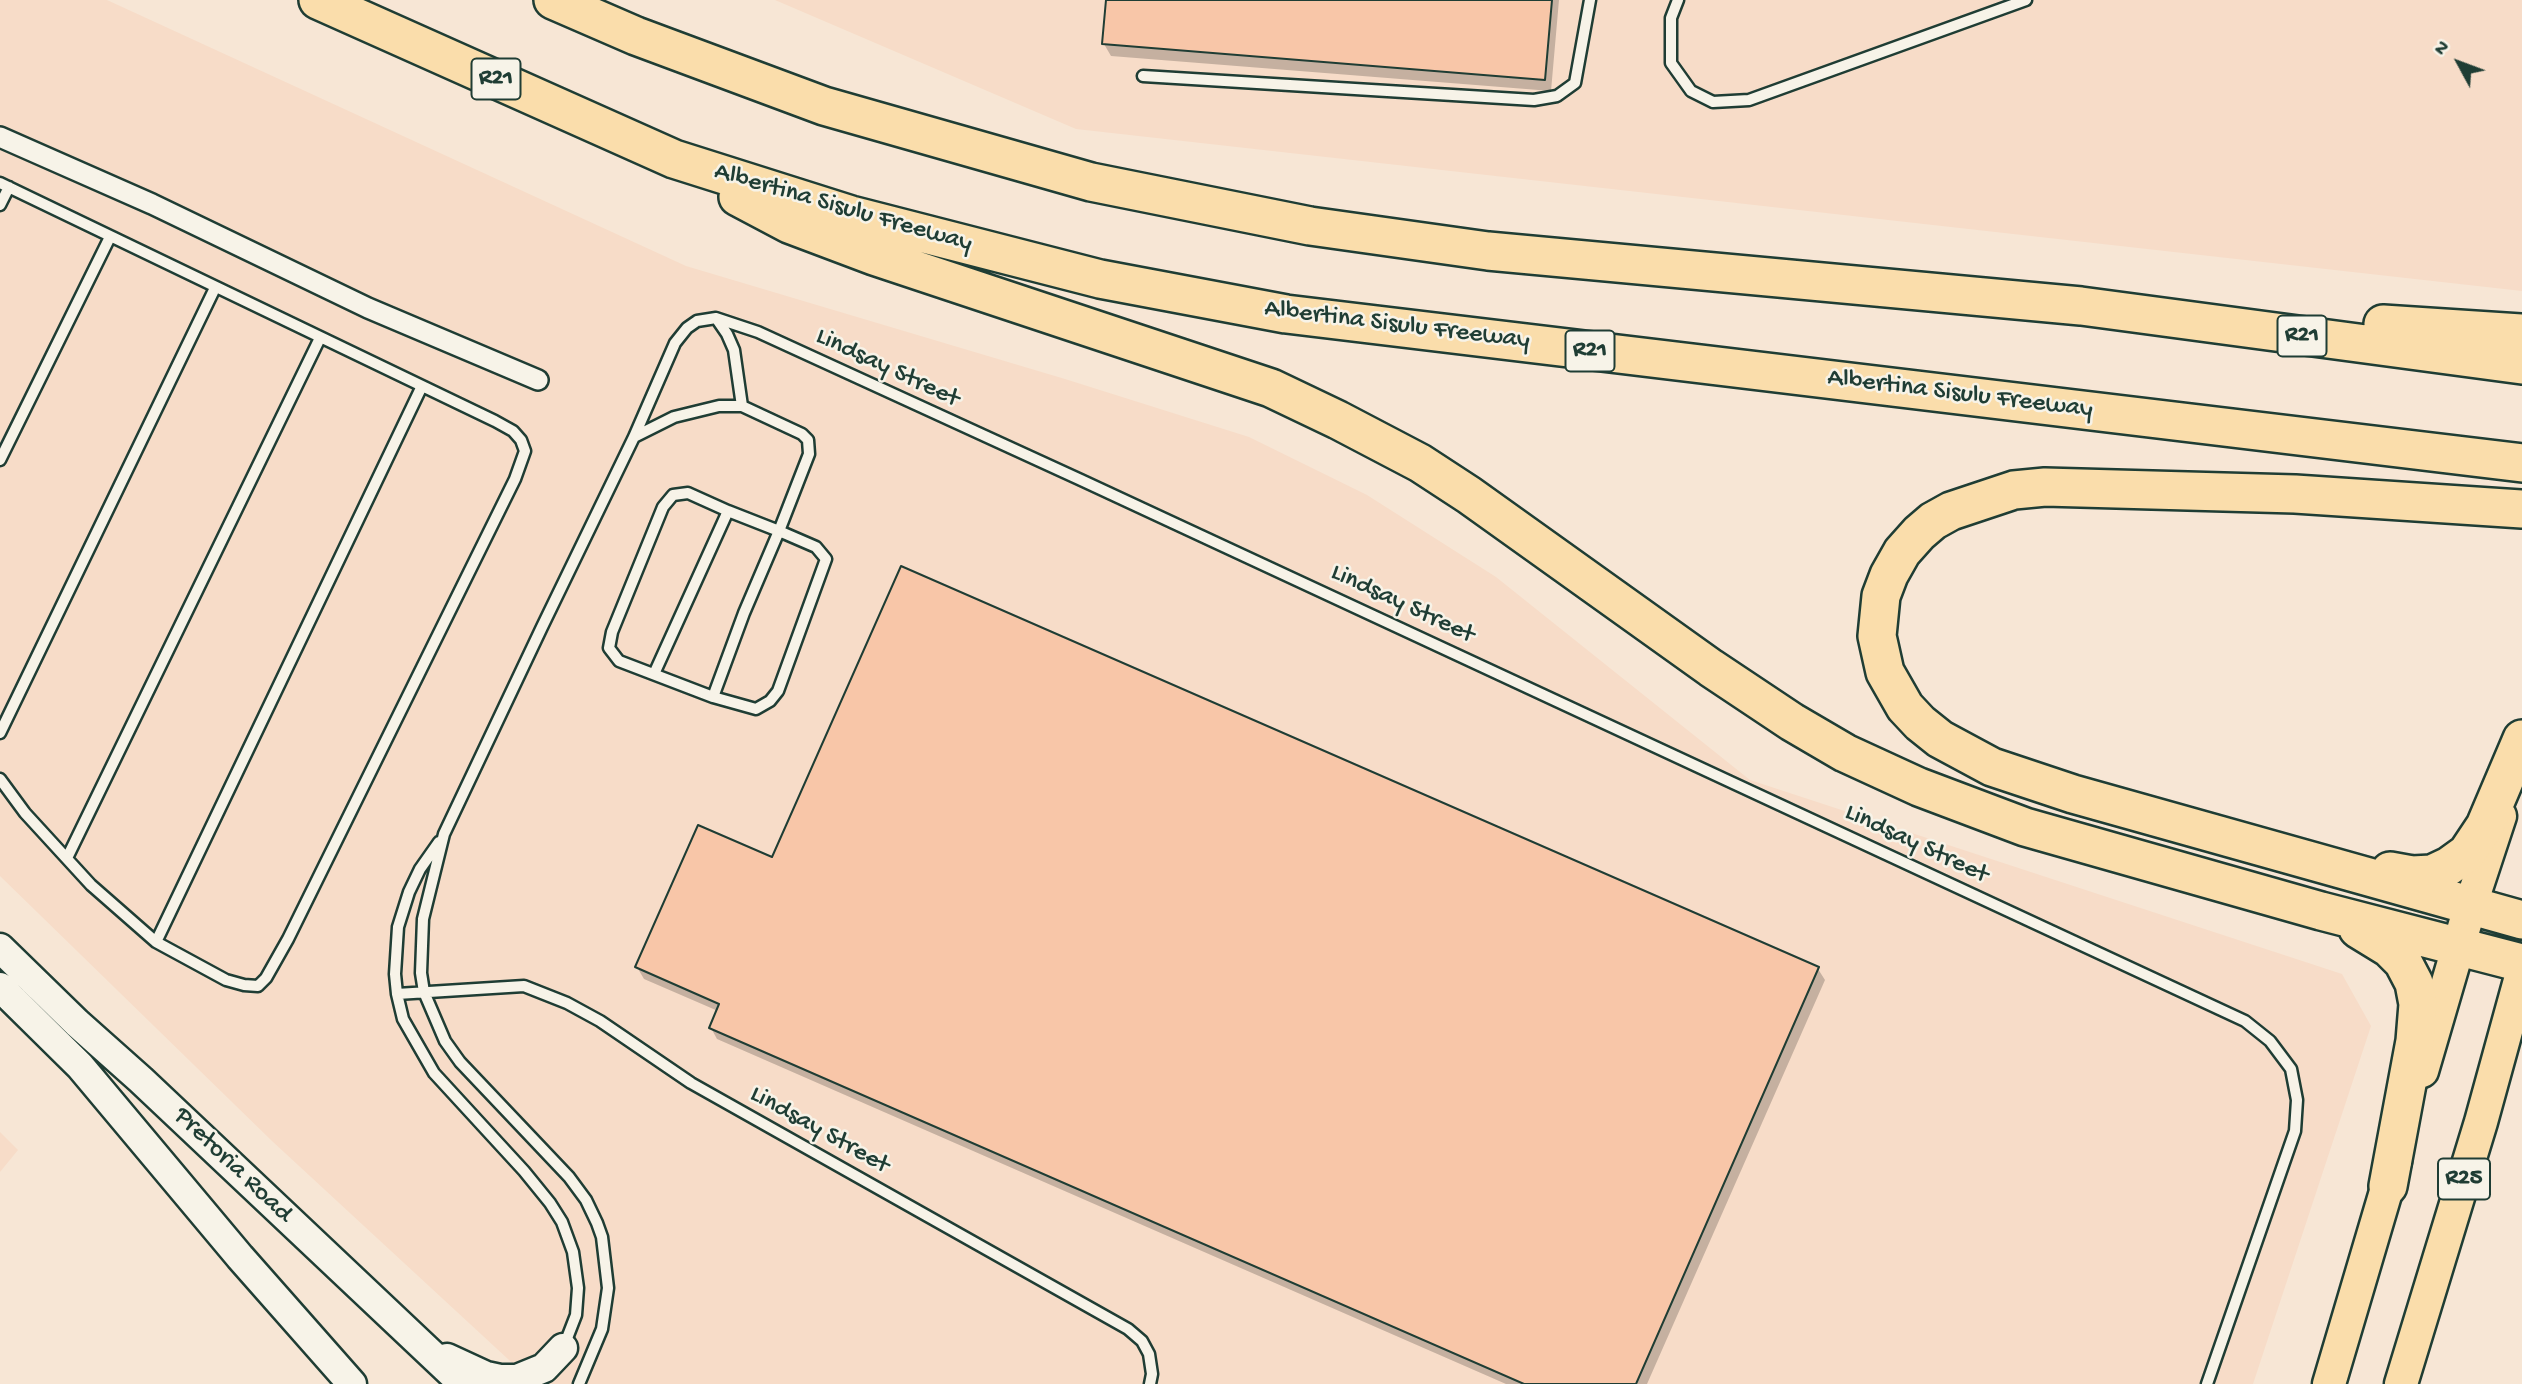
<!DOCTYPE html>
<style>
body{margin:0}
#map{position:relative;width:2522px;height:1384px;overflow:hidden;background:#f7e6d5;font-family:"Gochi Hand",sans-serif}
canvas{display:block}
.north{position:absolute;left:2424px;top:28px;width:70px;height:70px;-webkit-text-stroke:5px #f7f3e8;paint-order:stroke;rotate:311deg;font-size:19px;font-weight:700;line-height:28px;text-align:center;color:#1f3d34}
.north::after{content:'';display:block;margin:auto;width:24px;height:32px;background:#1f3d34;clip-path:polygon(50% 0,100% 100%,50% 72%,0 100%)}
</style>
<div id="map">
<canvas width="2522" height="1384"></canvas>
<div class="north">N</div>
</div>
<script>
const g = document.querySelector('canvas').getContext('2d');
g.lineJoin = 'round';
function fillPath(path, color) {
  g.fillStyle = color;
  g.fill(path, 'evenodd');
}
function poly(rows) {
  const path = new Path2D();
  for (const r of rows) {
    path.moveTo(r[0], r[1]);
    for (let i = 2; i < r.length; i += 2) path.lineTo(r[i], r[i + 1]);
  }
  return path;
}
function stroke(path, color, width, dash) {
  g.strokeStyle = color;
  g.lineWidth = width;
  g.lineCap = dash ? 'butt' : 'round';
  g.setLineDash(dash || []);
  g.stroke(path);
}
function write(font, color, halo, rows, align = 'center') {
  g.font = font + ' "Gochi Hand",sans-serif';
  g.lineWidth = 5;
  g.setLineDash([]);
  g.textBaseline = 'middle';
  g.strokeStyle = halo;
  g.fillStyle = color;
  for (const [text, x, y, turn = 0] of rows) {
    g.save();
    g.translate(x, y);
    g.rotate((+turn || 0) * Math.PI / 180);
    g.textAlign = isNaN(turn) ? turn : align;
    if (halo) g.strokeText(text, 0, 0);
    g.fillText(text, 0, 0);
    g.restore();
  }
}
fillPath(poly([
 [0,0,107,0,686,266,1065,379,1249,437,1367,495,1496,577,1750,780,2342,974,2371,1026,2253,1384,535,1384,272,1141,0,876],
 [775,0,2522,0,2522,291,1076,129],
 [0,1132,18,1150,0,1172]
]), '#f7dcc8');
fillPath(poly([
 [1108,0,1559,0,1551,91,1111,56,1104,44],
 [773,860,1818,969,1825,980,1647,1384,1506,1384,717,1039,711,1028,718,1011,644,979,637,967]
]), '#0003');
const building = poly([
 [1106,0,1552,0,1545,80,1102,44,1106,0],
 [901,566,1819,967,1636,1384,1524,1384,709,1028,719,1004,635,967,698,825,772,857,901,566]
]);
fillPath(building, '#f8c6a8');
stroke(building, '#1f3d34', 2);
const lane = poly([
 [1678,0,1671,18,1671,63,1691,91,1713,102,1749,100,2026,0],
 [1143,76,1534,100,1557,96,1575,83,1590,0],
 [0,183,495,421,513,431,521,440,525,451,515,479,288,939,266,978,258,986,244,985,226,980,156,942,91,885,25,813,0,779],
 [0,205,9,187],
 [634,437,674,417,719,406,742,406,734,350,727,334,716,318],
 [0,460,110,237],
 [728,511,688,493,673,495,663,507,612,632,609,648,619,661,713,697,756,709,770,701,778,691,826,559,816,547,779,531,809,454,808,440,802,434,742,406],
 [654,674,728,511,779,531,744,613,713,697],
 [0,733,215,288],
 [439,842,420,869,409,892,398,927,395,974,397,994,403,1019,434,1073,524,1171,550,1203,562,1222,573,1252,578,1288,576,1315,564,1346],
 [67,858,320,338],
 [156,942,422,386],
 [397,994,524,986,567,1003,600,1021,691,1083,1128,1329,1142,1341,1149,1354,1152,1374,1150,1384],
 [579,1384,602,1329,608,1288,602,1237,597,1223,586,1200,569,1177,460,1062,445,1041,424,992,421,973,423,919,444,834,542,627,634,437,675,343,687,328,697,321,716,318,758,332,1081,480,2245,1021,2270,1041,2291,1069,2297,1100,2295,1131,2207,1384]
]);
const street = poly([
 [0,137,152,204,368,308,538,380]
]);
const secondary = poly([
 [0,948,77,1023,141,1080,463,1384],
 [0,987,80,1066,240,1257,352,1384],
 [447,1358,486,1376,500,1379,517,1379,544,1368,563,1348]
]);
const primary = poly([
 [2422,1071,2470,907,2500,816],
 [2329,1384,2395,1161],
 [2401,1384,2481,1122,2522,973]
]);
const highway = poly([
 [318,0,674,159,851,215,1100,279,1286,314,2522,463],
 [553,0,636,36,824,106,1091,182,1310,226,1488,251,2081,306,2522,365],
 [738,197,789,224,874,256,1271,388,1338,420,1420,463,1469,495,1711,668,1792,722,1845,753,1919,787,2025,827,2321,911,2522,963],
 [2383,324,2522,333],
 [2522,509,2295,494,2045,487,2014,490,1951,511,1933,521,1919,533,1902,552,1889,575,1881,596,1877,636,1885,672,1905,707,1920,723,1940,739,1992,767,2073,794,2522,920],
 [2390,871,2412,875,2432,874,2449,866,2467,853,2485,826,2522,739],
 [2358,929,2389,948,2403,962,2414,983,2418,1004,2415,1041,2388,1186]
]);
stroke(lane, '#1f3d34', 15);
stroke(street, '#1f3d34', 24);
stroke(secondary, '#1f3d34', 33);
stroke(primary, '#1f3d34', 37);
stroke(highway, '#1f3d34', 42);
stroke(lane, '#f7f3e8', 10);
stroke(street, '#f7f3e8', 19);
stroke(secondary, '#f7f3e8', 28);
stroke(primary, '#faddab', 32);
stroke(highway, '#faddab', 37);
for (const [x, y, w] of [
 [496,79,49],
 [2302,336,49],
 [1590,351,49],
 [2464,1179,52]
]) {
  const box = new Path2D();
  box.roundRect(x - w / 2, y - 20.5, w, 41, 5);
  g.fillStyle = '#f7f3e8';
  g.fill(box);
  stroke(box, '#1f3d34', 2);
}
write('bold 24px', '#1f3d34', null, [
 ["R21",496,79],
 ["R21",2302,336],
 ["R21",1590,351],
 ["R25",2464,1179]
]);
write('26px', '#1f3d34', '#f7f3e8', [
 ["Albertina Sisulu Freeway",843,209,16],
 ["Albertina Sisulu Freeway",1397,326,7],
 ["Lindsay Street",887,369,25],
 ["Albertina Sisulu Freeway",1960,395,7],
 ["Lindsay Street",1402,605,25],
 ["Lindsay Street",1916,845,25],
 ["Lindsay Street",819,1131,29],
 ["Pretoria Road",232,1166,44]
]);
</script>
